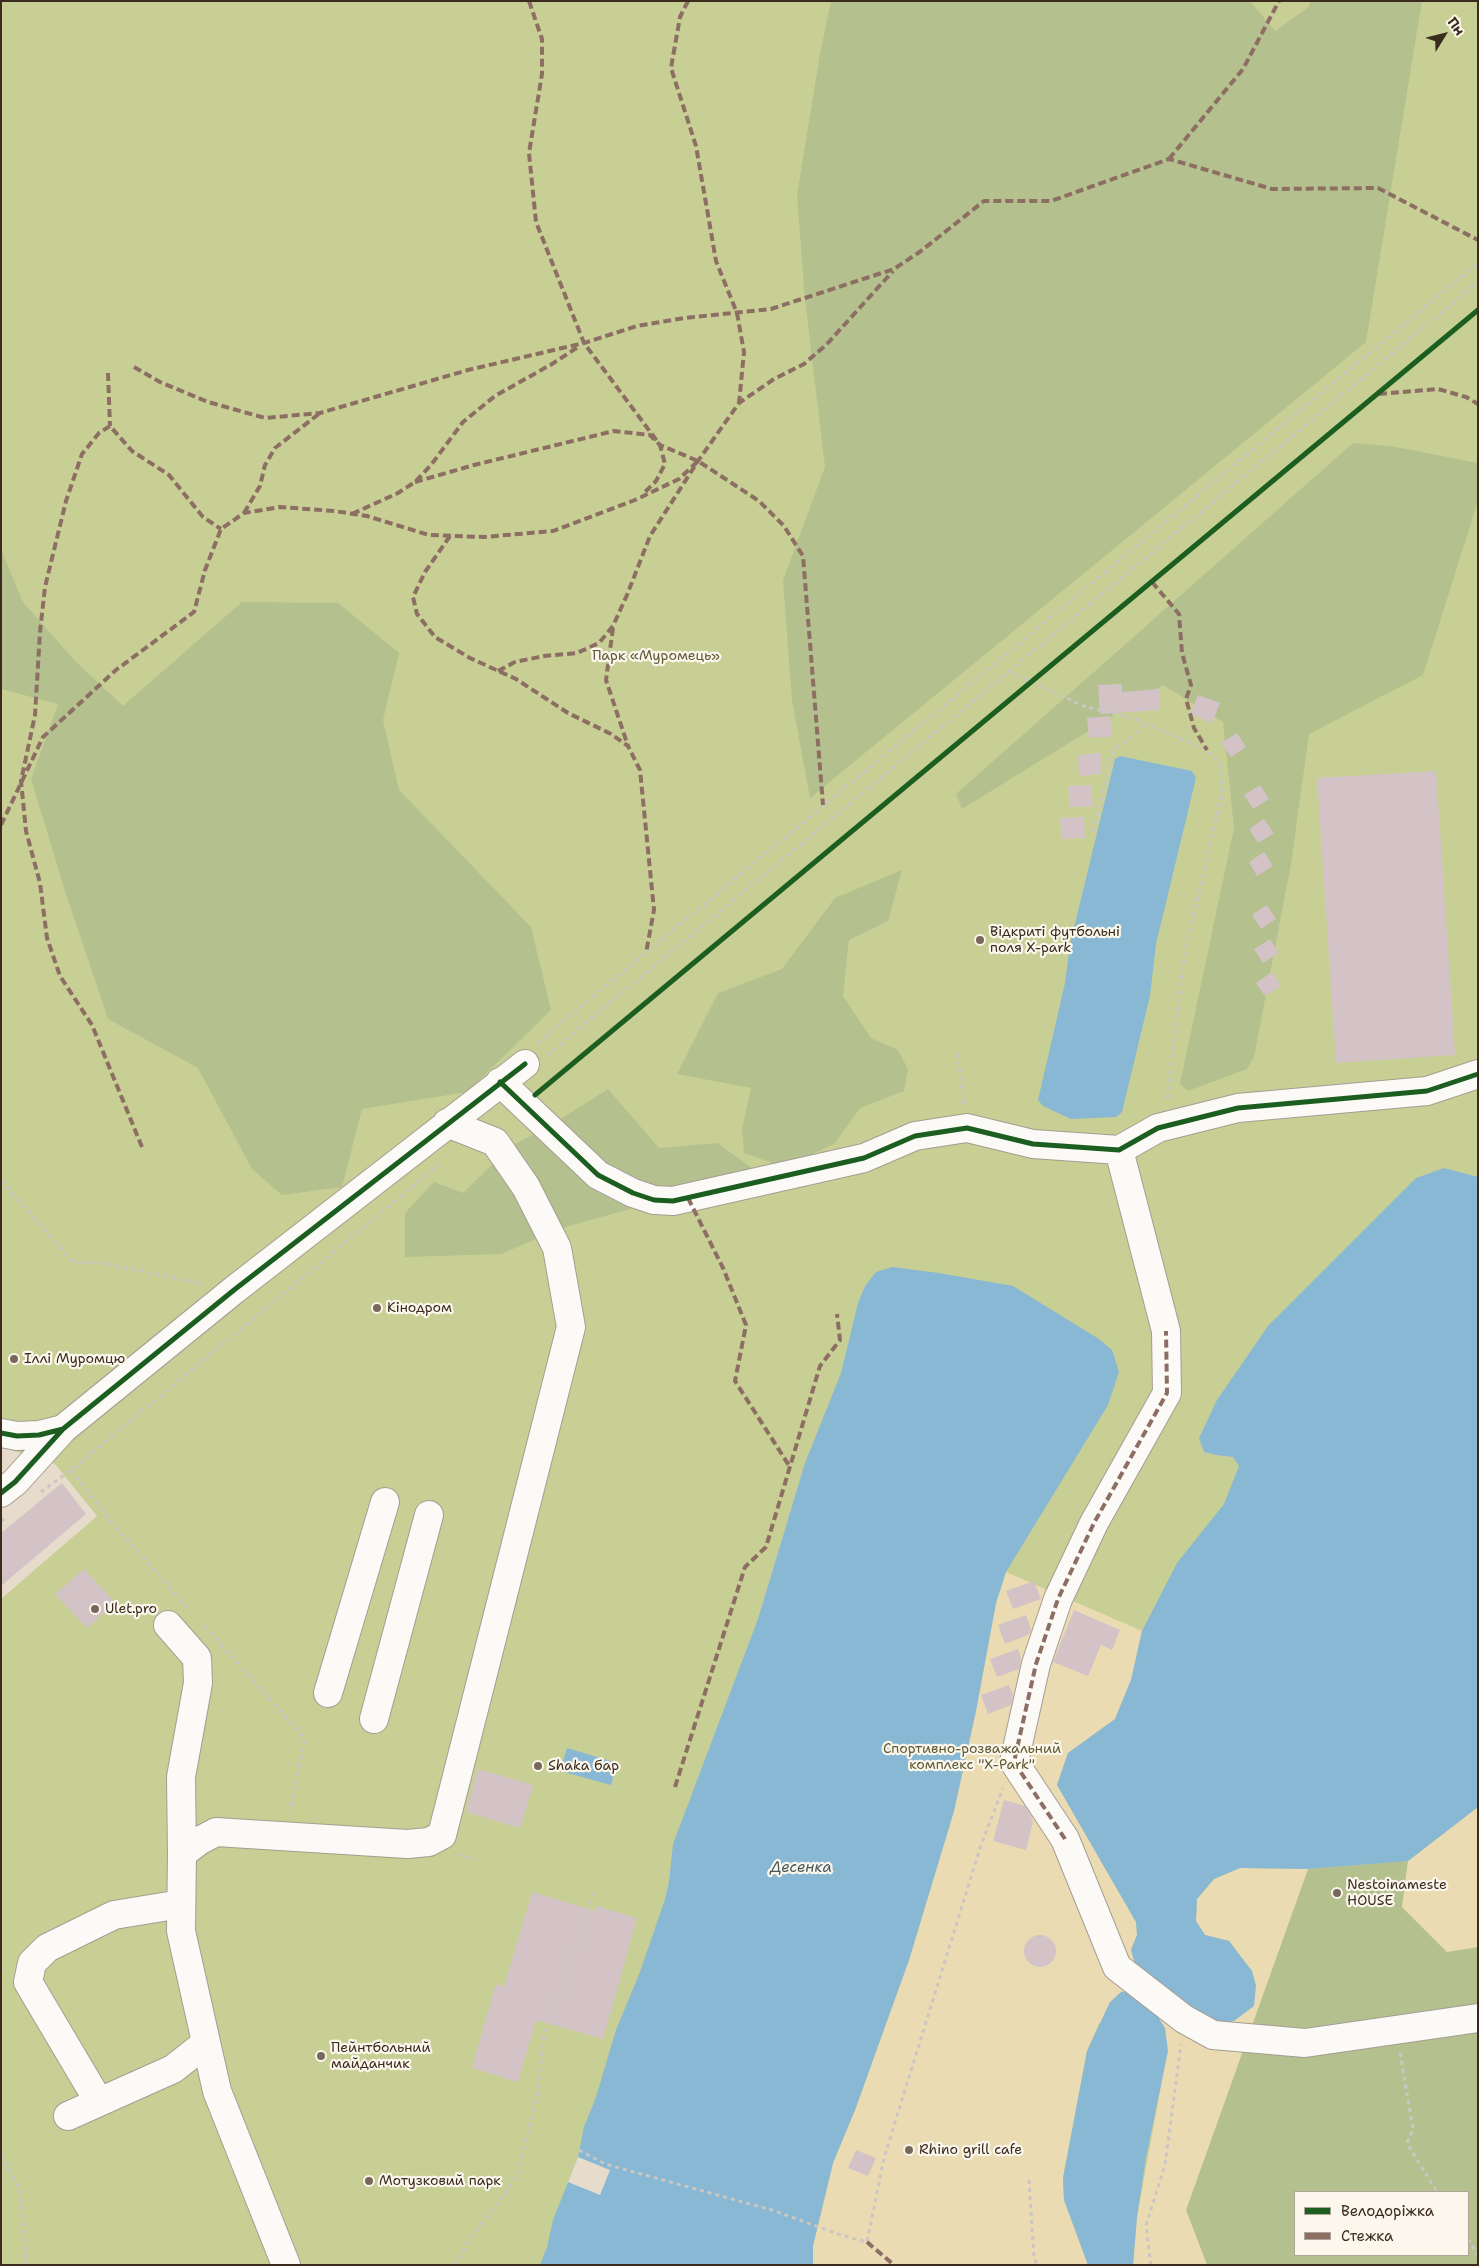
<!DOCTYPE html>
<meta charset="utf-8">
<style>
body{margin:0}
#map{position:relative;width:1479px;height:2266px;overflow:hidden;background:#e7dccc;font-family:"Shantell Sans",sans-serif}
canvas{display:block}
.frame{position:absolute;inset:0;border:2px solid #3b2a1e;pointer-events:none}
.legend{position:absolute;left:1294px;top:2191px;width:175px;height:65px;box-sizing:border-box;background:#fbf7ec;border:1px solid #aea59a;margin:0;padding:6px 9px;list-style:none;font-size:15px;color:#3b2a1e}
.legend li{display:flex;align-items:center;gap:10px;height:25px}
.legend b{width:25px;border:1px solid #aea59a}
.north{position:absolute;left:1419px;top:10px;width:50px;height:50px;-webkit-text-stroke:4px #fbf7ec;paint-order:stroke;rotate:54deg;font-size:14px;font-weight:700;line-height:20px;text-align:center;color:#3b2a1e}
.north::after{content:'';display:block;margin:auto;width:18px;height:22px;background:#3b2a1e;clip-path:polygon(50% 0,100% 100%,50% 72%,0 100%)}
</style>
<div id="map">
<canvas width="1479" height="2266"></canvas>
<div class="frame"></div>
<ul class="legend">
<li><b style="height:6px;background:#1b5e20"></b>Велодоріжка</li>
<li><b style="height:6px;background:#8d6e63"></b>Стежка</li>
</ul>
<div class="north">Пн</div>
</div>
<script>
const g = document.querySelector('canvas').getContext('2d');
g.lineJoin = 'round';
function fillPath(path, color) {
  g.fillStyle = color;
  g.fill(path, 'evenodd');
}
function poly(rows) {
  const path = new Path2D();
  for (const r of rows) {
    if (r.length === 3) {
      path.moveTo(r[0] + r[2], r[1]);
      path.arc(r[0], r[1], r[2], 0, 2 * Math.PI);
      continue;
    }
    path.moveTo(r[0], r[1]);
    for (let i = 2; i < r.length; i += 2) path.lineTo(r[i], r[i + 1]);
  }
  return path;
}
function stroke(path, color, width, dash) {
  g.strokeStyle = color;
  g.lineWidth = width;
  g.lineCap = dash ? 'butt' : 'round';
  g.setLineDash(dash || []);
  g.stroke(path);
}
function write(font, color, halo, rows, align = 'center') {
  g.font = font + ' "Shantell Sans",sans-serif';
  g.lineWidth = 4.5;
  g.setLineDash([]);
  g.textBaseline = 'middle';
  g.strokeStyle = halo;
  g.fillStyle = color;
  for (const [text, x, y, turn = 0] of rows) {
    g.save();
    g.translate(x, y);
    g.rotate((+turn || 0) * Math.PI / 180);
    g.textAlign = isNaN(turn) ? turn : align;
    if (halo) g.strokeText(text, 0, 0);
    g.fillText(text, 0, 0);
    g.restore();
  }
}
fillPath(poly([
 [1,1,1478,1,1478,2265,1,2265,1,1599,97,1516,55,1464,1,1447],
 [1295,2192,1468,2192,1468,2255,1295,2255]
]), '#c8cf95');
fillPath(poly([
 [831,1,1250,1,1275,31,1309,7,1310,1,1422,1,1366,342,810,798,792,700,783,580,825,467,805,300,797,195,820,54],
 [1353,443,1391,446,1478,463,1478,501,1423,675,1309,734,1291,864,1254,1057,1247,1069,1188,1091,1180,1084,1234,828,1223,722,1163,685,962,809,956,794],
 [1,550,23,602,75,661,123,706,242,602,338,603,399,653,383,720,399,790,531,927,551,1010,467,1092,362,1109,342,1187,282,1195,252,1169,198,1068,108,1019,65,891,31,779,58,704,1,689],
 [902,870,888,921,849,940,843,996,871,1038,898,1050,908,1069,904,1091,860,1108,834,1144,784,1167,744,1153,742,1128,751,1088,677,1074,718,993,782,969,835,898],
 [608,1089,659,1148,717,1143,759,1173,562,1228,501,1254,405,1257,405,1213,434,1182,463,1193,510,1147,556,1122],
 [1408,1861,1402,1907,1447,1952,1478,1947,1478,2265,1207,2265,1186,2210,1308,1869],
 [1295,2192,1468,2192,1468,2255,1295,2255]
]), '#b4c08e');
fillPath(poly([
 [1006,1572,1142,1631,1131,1680,1115,1719,1068,1753,1057,1785,1136,1922,1137,1935,1131,1950,1256,1986,1252,1972,1229,1941,1205,1935,1196,1921,1197,1899,1214,1879,1240,1868,1308,1869,1186,2210,1207,2265,1133,2265,1137,2217,1161,2086,1099,2023,1087,2051,1063,2178,1064,2200,1088,2265,813,2265,813,2246,833,2163,855,2110,909,1960,954,1811,976,1711,996,1603],
 [1478,1807,1478,1947,1447,1952,1402,1907,1408,1861]
]), '#ebdbb3');
fillPath(poly([
 [1120,756,1192,771,1196,778,1156,944,1150,996,1122,1112,1116,1117,1071,1119,1043,1106,1038,1100,1065,983,1070,944,1115,759],
 [1444,1168,1478,1177,1478,1807,1408,1861,1308,1869,1240,1868,1214,1879,1197,1899,1196,1921,1205,1935,1229,1941,1252,1971,1256,1986,1254,2006,1234,2021,1213,2025,1137,1972,1131,1950,1137,1935,1136,1922,1057,1785,1068,1753,1115,1719,1131,1680,1142,1631,1177,1563,1224,1504,1239,1466,1233,1457,1216,1455,1204,1452,1199,1438,1217,1400,1268,1326,1416,1178],
 [892,1267,939,1273,1013,1286,1099,1339,1112,1350,1119,1372,1108,1405,1006,1572,996,1603,976,1711,954,1811,909,1960,855,2110,833,2163,813,2246,813,2265,540,2265,547,2247,553,2220,578,2157,584,2127,596,2097,616,2030,640,1972,665,1899,669,1882,673,1844,758,1619,805,1463,841,1373,858,1303,865,1286,876,1272],
 [567,1748,617,1763,611,1785,560,1771],
 [1134,1990,1156,2014,1165,2028,1168,2051,1146,2158,1137,2217,1133,2265,1088,2265,1064,2200,1063,2178,1087,2051,1110,2002,1121,1992]
]), '#89b8d4');
fillPath(poly([
 [578,2157,610,2170,600,2195,568,2182]
]), '#e7dccc');
fillPath(poly([
 [1122,684,1122,692,1159,689,1160,710,1100,714,1098,685],
 [1198,695,1220,703,1212,723,1190,714],
 [1110,716,1112,737,1089,738,1087,718],
 [1237,733,1246,747,1231,757,1221,743],
 [1101,753,1102,774,1079,776,1078,755],
 [1436,771,1455,1055,1336,1063,1317,778],
 [1091,785,1093,806,1070,807,1068,786],
 [1260,785,1269,799,1253,809,1244,795],
 [1084,817,1085,838,1062,839,1060,818],
 [1264,819,1274,833,1258,843,1249,829],
 [1264,852,1273,866,1257,876,1249,862],
 [1267,905,1276,919,1261,929,1252,915],
 [1270,939,1279,953,1263,963,1254,949],
 [1272,972,1281,986,1265,996,1256,983],
 [62,1483,86,1514,1,1586,1,1533],
 [84,1569,115,1603,87,1628,55,1594],
 [1034,1581,1041,1599,1013,1609,1006,1591],
 [1074,1610,1120,1630,1112,1650,1101,1645,1088,1676,1053,1662],
 [1026,1615,1031,1629,1030,1634,1005,1644,998,1625],
 [1018,1649,1021,1658,1019,1669,997,1677,990,1659],
 [1009,1685,1013,1695,1011,1705,988,1714,981,1695],
 [478,1769,533,1785,520,1828,466,1812],
 [1004,1800,1025,1806,1031,1816,1033,1822,1026,1850,993,1841],
 [532,1892,595,1911,596,1906,637,1918,603,2039,536,2020,518,2082,472,2068,496,1984,504,1987],
 [1040,1951,16],
 [856,2150,876,2158,868,2176,848,2168]
]), '#d3c3c6');
const minor = poly([
 [500,1082,598,1175,633,1193,654,1200,673,1201,864,1158,915,1136,967,1128,1033,1144,1119,1150,1158,1128,1238,1108,1427,1091,1478,1074],
 [1119,1150,1166,1331,1167,1393,1094,1523,1058,1599,1036,1664,1014,1762,1065,1839,1117,1967,1184,2019,1213,2035,1305,2043,1478,2018],
 [1,1433,17,1436,39,1435,63,1429],
 [1,1493,15,1482,63,1429,234,1290,525,1064],
 [168,1625,197,1658,198,1683,181,1777,182,1854],
 [328,1693,385,1502],
 [374,1719,429,1515],
 [99,2102,28,1982,32,1963,47,1948,114,1915,181,1904],
 [68,2116,173,2069,206,2043],
 [286,2265,217,2091,181,1931,182,1854,199,1841,216,1832,407,1844,429,1842,442,1835,571,1327,557,1248,526,1187,495,1142,447,1123]
]);
stroke(minor, '#a59d92', 30);
stroke(poly([
 [1009,672,1086,707,1136,719,1207,750,1220,765,1222,794,1184,956,1167,1100],
 [1093,832,1113,751,1146,724],
 [537,1043,1478,263],
 [957,1053,964,1105],
 [547,1055,1478,282],
 [1,1181,73,1262,102,1263,204,1284],
 [71,1470,112,1523,187,1607],
 [41,1492,71,1470,442,1162],
 [1,1521,8,1517],
 [205,1626,305,1738,290,1812],
 [457,1854,478,1861],
 [1400,2053,1413,2129,1407,2143,1437,2192],
 [579,2150,605,2164,772,2210,841,2235,867,2242,884,2158,980,1848,1003,1788],
 [1,2155,20,2189,26,2255,25,2265],
 [1029,2180,1034,2258,1037,2265],
 [1468,2239,1478,2255],
 [454,2265,470,2239,517,2177,537,2097,544,2034,563,1987,593,1893],
 [1151,2265,1146,2225,1165,2165,1181,2044]
]), '#cac7c3', 3, [4, 4]);
stroke(minor, '#fbfaf7', 28);
stroke(poly([
 [529,1,542,39,542,74,529,153,536,222,584,343,660,445,665,464,656,481,644,493],
 [688,1,680,17,671,68,696,146,716,261,737,313,744,352,739,403],
 [1169,159,1243,69,1279,1],
 [134,367,160,382,208,402,265,418,320,413,468,370,584,343,637,326,684,318,771,309,894,269,921,251,984,201,1051,201,1169,159,1272,189,1378,188,1478,240],
 [108,373,110,426],
 [1379,394,1438,389,1466,397,1478,404],
 [415,482,474,465,614,431,650,435,660,445,698,461,759,501,784,526,803,556,823,805],
 [244,513,260,486,265,465,275,448,320,413],
 [352,514,398,493,415,482,431,465,463,422,495,396,552,364,578,347],
 [450,536,425,572,413,597,417,614,435,637,470,658,516,679,568,713,611,734,628,746,640,770,654,910,646,953],
 [1152,582,1179,614,1182,653,1191,685,1186,699,1194,728,1207,750],
 [613,628,606,680,628,746],
 [498,671,515,662,544,656,577,653,599,643,613,626,627,595,650,536,698,461,739,403,774,379,804,364,827,344,893,271],
 [1,825,43,737,116,670,194,612,205,570,221,529,244,513,280,507,334,511,367,516,429,535,484,537,553,531,635,500,679,479,698,461],
 [142,1147,92,1025,60,976,47,938,40,883,26,831,21,781,35,715,40,632,45,587,66,501,82,454,99,433,110,426,132,451,169,475,203,517,221,529],
 [688,1198,723,1268,746,1325,735,1381,790,1467],
 [675,1787,745,1567,766,1547,820,1366,840,1340,837,1314],
 [1065,1839,1014,1762,1036,1664,1058,1599,1094,1523,1167,1393,1166,1331],
 [867,2242,894,2265]
]), '#8d6e63', 4, [8, 4]);
stroke(poly([
 [500,1082,598,1175,633,1193,654,1200,673,1201,864,1158,915,1136,967,1128,1033,1144,1119,1150,1158,1128,1238,1108,1427,1091,1478,1074],
 [535,1095,1478,310],
 [1,1433,17,1436,39,1435,63,1429],
 [1,1493,15,1482,63,1429,234,1290,525,1064]
]), '#1b5e20', 5);
for (const [x, y, r, color] of [
 [980,940,5,"#77685b"],
 [377,1308,5,"#77685b"],
 [14,1359,5,"#77685b"],
 [95,1609,5,"#77685b"],
 [538,1766,5,"#77685b"],
 [1337,1893,5,"#77685b"],
 [321,2056,5,"#77685b"],
 [909,2150,5,"#77685b"],
 [369,2181,5,"#77685b"]
]) {
  const dot = new Path2D();
  dot.arc(x, y, r, 0, 2 * Math.PI);
  g.fillStyle = color;
  g.fill(dot);
  stroke(dot, '#fbf7ec', 2);
}
write('14px', '#5e5834', '#fbf7ec', [
 ["Парк «Муромець»",656,656],
 ["Спортивно-розважальний",972,1749],
 ["комплекс \"Х-Park\"",972,1765]
]);
write('14px', '#3b2a1e', '#fbf7ec', [
 ["Відкриті футбольні",990,932],
 ["поля X-park",990,948],
 ["Кінодром",387,1308],
 ["Іллі Муромцю",24,1359],
 ["Ulet.pro",105,1609],
 ["Shaka бар",548,1766],
 ["Nestoinameste",1347,1885],
 ["HOUSE",1347,1901],
 ["Пейнтбольний",331,2048],
 ["майданчик",331,2064],
 ["Rhino grill cafe",919,2150],
 ["Мотузковий парк",379,2181]
], 'left');
write('italic 15px', '#48565f', '#fbf7ec', [
 ["Десенка",801,1868]
]);
</script>
